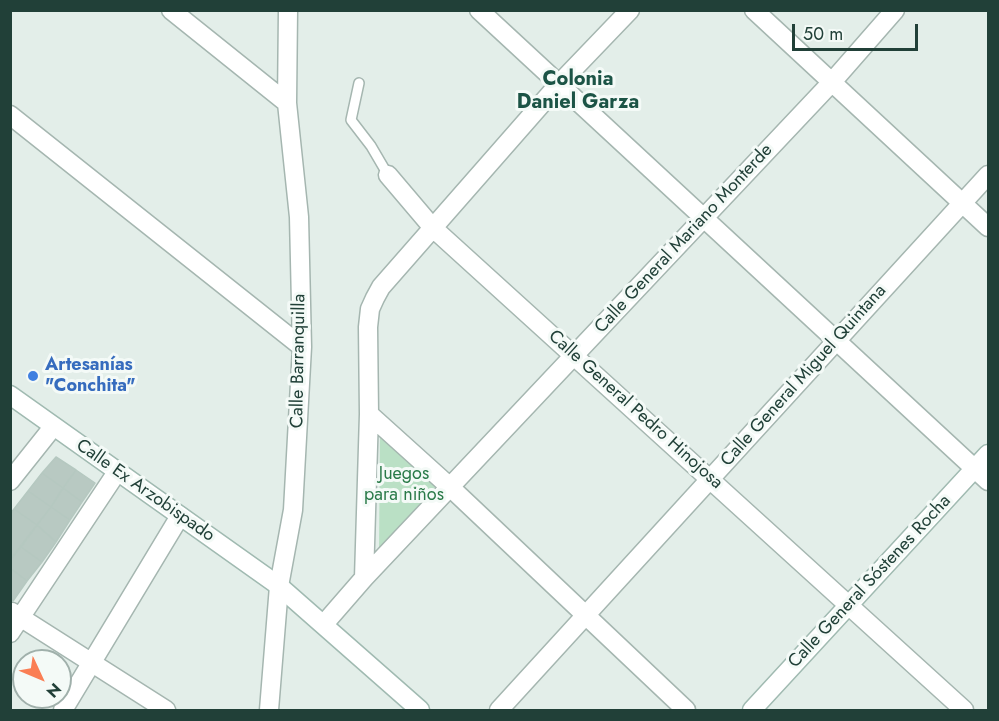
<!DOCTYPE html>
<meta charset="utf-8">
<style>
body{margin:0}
#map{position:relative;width:999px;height:721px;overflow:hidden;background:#e3eee9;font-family:Jost,sans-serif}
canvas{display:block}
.frame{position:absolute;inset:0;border:12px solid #214038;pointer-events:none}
.north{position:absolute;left:12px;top:649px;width:60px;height:60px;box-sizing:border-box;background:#f4faf7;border:2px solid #a0b0ab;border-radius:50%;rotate:134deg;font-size:16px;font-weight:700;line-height:24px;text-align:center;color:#214038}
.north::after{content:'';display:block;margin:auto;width:21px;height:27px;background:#fa7e54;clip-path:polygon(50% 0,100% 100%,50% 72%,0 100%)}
.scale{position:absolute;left:792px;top:24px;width:126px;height:27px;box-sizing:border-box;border:3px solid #214038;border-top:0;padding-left:8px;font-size:18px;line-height:21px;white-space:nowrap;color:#214038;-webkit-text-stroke:4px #f4faf7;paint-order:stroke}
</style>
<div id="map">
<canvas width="999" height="721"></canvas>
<div class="frame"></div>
<div class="north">N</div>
<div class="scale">50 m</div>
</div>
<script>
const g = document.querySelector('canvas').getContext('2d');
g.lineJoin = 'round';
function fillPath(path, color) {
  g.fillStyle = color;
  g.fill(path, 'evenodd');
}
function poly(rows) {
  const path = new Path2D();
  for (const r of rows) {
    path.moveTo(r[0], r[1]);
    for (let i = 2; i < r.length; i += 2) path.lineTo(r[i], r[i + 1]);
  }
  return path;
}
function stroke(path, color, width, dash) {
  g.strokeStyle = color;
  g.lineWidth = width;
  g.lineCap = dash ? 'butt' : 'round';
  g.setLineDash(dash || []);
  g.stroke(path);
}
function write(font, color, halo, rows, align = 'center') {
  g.font = font + ' Jost,sans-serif';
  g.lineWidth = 6;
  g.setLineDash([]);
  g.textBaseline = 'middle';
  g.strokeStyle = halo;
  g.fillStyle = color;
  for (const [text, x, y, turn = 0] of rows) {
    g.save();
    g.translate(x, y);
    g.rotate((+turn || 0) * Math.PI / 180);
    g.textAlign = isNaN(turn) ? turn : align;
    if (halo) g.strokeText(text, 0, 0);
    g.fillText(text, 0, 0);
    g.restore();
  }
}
fillPath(poly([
 [380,431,438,484,379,553]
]), '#bae0c5');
const building = poly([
 [56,457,76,470,63,488,42,473,56,457],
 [76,470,95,483,82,502,63,488,76,470],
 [42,473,63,488,51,507,28,491,42,473],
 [63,488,82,502,70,520,51,507,63,488],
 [28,491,51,507,37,525,14,509,28,491],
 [51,507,70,520,56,542,37,525,51,507],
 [14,509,37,525,10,560,10,514,14,509],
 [37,525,56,542,42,562,21,547,37,525],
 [21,547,42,562,27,581,10,568,10,560,21,547],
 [10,568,27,581,13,601,10,598,10,568]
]);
fillPath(building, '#b8c9c2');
stroke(building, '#b5c8c0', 1.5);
const lane = poly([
 [359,83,351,120,371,146,388,175]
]);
const street = poly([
 [171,10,287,103],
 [479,10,988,481],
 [754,10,988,227],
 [10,115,302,347],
 [388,175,433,228,964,710],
 [369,414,450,487,686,710],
 [10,481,53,427],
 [364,578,369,414,368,327,370,309,375,298,381,287,559,84,630,10],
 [12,612,166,710],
 [324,624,364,578,832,82,895,10],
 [10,633,117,472],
 [63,710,180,516],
 [269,710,279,586,293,510,302,347,299,217,287,103,288,10],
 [499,710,988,175]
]);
const secondary = poly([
 [10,395,279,586,420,710],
 [752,710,988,454]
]);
stroke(lane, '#a5b6b0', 12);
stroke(street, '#a5b6b0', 21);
stroke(secondary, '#a0bab1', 21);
stroke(lane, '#fff', 9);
stroke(street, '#fff', 18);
stroke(secondary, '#fff', 18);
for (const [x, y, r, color] of [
 [33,376,6,"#3f7fe0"]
]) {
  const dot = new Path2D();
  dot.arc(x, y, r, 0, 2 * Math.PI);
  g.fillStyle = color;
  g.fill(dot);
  stroke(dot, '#f4faf7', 2);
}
write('18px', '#214038', '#f4faf7', [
 ["Calle General Mariano Monterde",684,239,-47],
 ["Calle Barranquilla",299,361,-89],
 ["Calle General Miguel Quintana",804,376,-48],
 ["Calle General Pedro Hinojosa",635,410,42],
 ["Calle Ex Arzobispado",145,491,35],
 ["Calle General Sóstenes Rocha",870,582,-47]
]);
write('bold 18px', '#366cbe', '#f4faf7', [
 ["Artesanías",45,366],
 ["\"Conchita\"",45,387]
], 'left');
write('18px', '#297a48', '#f4faf7', [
 ["Juegos",404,475],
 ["para niños",404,496]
]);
write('bold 20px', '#1c5446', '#f4faf7', [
 ["Colonia",578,80],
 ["Daniel Garza",578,103]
]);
</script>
